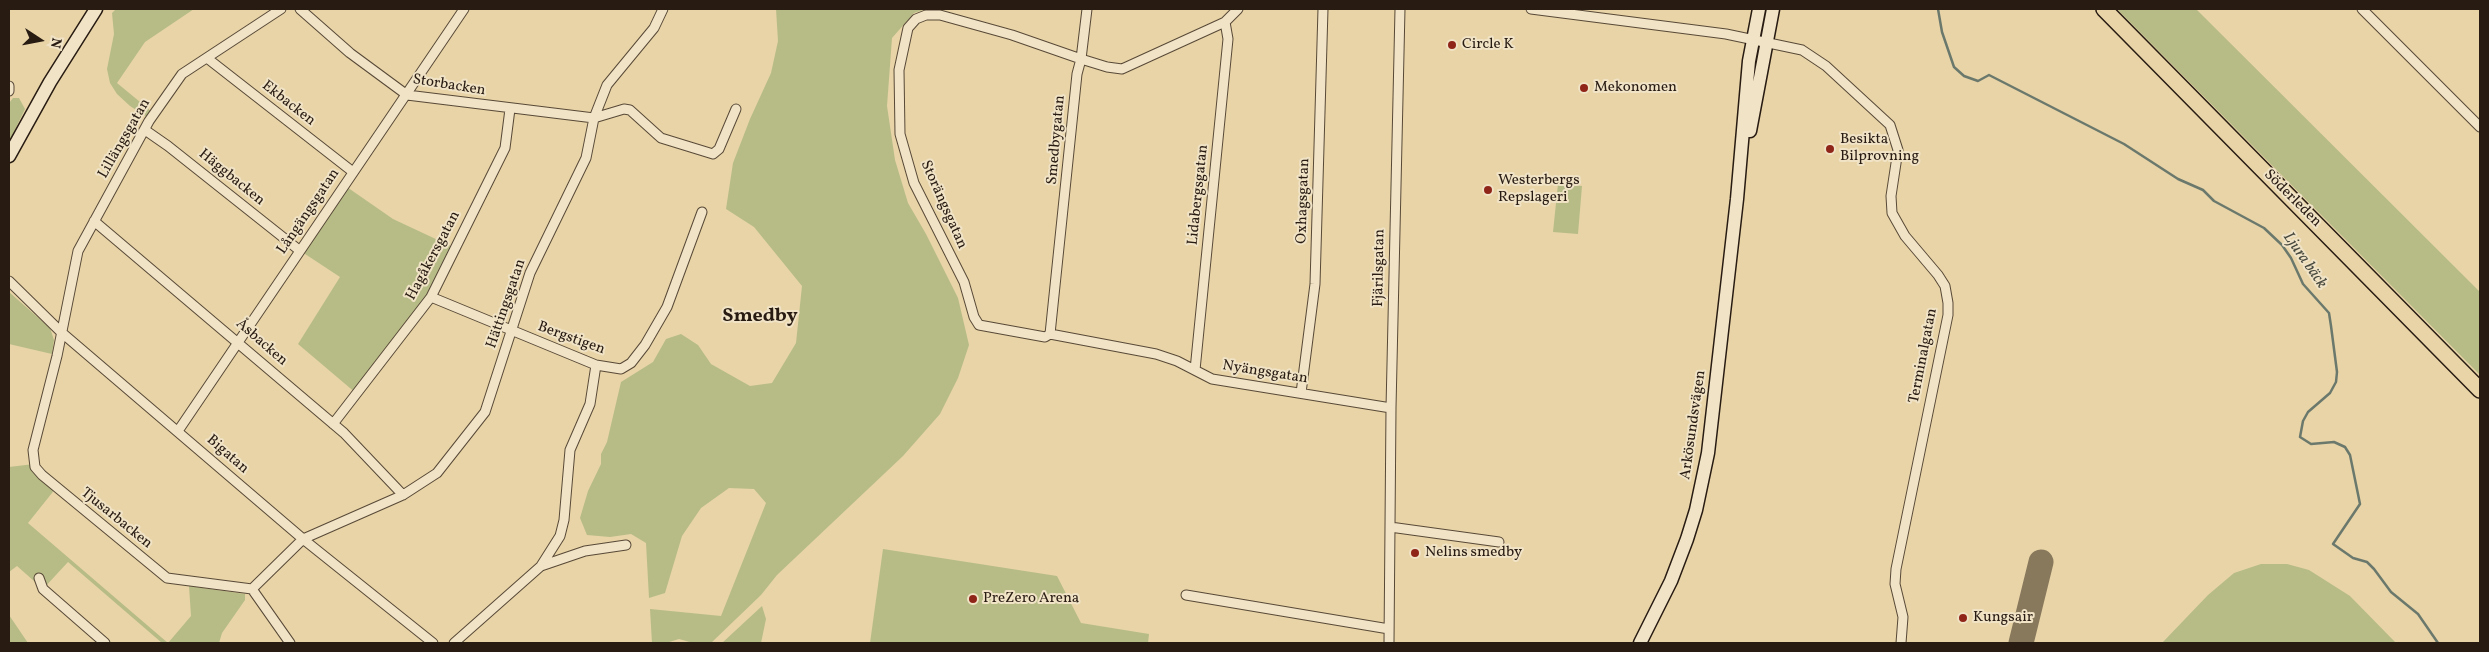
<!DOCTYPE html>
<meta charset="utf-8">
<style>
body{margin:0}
#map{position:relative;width:2489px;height:652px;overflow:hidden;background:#e8d4a7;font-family:Vollkorn,serif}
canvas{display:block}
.frame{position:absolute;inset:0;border:10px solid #281b12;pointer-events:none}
.north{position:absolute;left:15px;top:15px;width:50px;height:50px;-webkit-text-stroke:4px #f0e3c6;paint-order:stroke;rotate:101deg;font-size:14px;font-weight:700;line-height:20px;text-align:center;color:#281b12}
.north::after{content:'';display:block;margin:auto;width:18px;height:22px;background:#281b12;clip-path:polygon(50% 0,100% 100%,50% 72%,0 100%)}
</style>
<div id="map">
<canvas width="2489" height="652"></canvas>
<div class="frame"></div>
<div class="north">N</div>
</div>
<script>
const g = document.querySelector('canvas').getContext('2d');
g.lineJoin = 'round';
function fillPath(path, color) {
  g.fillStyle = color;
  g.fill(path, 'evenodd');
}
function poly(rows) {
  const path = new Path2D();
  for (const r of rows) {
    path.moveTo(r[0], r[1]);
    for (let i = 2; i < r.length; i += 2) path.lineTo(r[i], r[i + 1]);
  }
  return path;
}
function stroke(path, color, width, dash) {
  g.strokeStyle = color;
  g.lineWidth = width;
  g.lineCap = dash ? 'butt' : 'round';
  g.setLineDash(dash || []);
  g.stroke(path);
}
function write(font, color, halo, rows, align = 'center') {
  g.font = font + ' Vollkorn,serif';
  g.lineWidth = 4;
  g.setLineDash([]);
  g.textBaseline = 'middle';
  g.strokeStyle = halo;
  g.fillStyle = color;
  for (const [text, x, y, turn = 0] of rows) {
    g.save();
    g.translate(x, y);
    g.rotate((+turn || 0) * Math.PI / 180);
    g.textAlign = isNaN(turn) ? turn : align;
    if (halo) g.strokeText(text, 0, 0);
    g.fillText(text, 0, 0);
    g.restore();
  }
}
fillPath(poly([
 [116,9,194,9,145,42,117,83,151,111,147,117,130,106,117,94,110,83,107,69,114,34,112,13],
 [776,9,926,9,914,13,892,38,887,106,895,160,908,203,926,234,958,298,969,345,958,378,940,414,903,456,777,575,761,595,711,643,693,643,679,639,666,643,652,643,650,609,721,616,766,503,754,489,729,488,701,508,682,536,665,593,649,598,646,543,631,534,610,537,587,535,580,518,588,491,601,464,601,454,607,442,621,382,653,362,666,339,681,334,698,345,711,364,750,386,772,383,796,343,802,286,754,227,726,209,733,163,750,119,771,73,778,41],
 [2117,9,2196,9,2480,292,2480,375],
 [13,98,19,98,25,109,9,142,9,103],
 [1558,184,1582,186,1578,234,1553,232],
 [344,185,393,219,455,248,431,297,357,394,298,344,340,277,299,250],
 [9,292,50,328,54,340,52,354,9,344,9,346],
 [34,464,56,488,28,523,168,643,191,616,189,586,245,594,245,600,222,633,219,643,162,643,68,562,43,589,17,566,9,572,9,467],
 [883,549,1057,576,1081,623,1149,634,1148,643,870,643],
 [2261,564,2287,564,2309,570,2350,596,2396,643,2162,643,2208,595,2234,573],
 [762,606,766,619,761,643,722,643],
 [9,615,28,643,9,643]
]), '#b7bc87');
stroke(poly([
 [1938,9,1942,32,1954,67,1964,76,1978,81,1989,75,2124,144,2178,179,2203,190,2214,201,2264,228,2282,245,2291,258,2303,284,2329,313,2331,326,2337,372,2336,382,2330,393,2308,412,2303,421,2300,437,2311,444,2334,442,2345,447,2350,455,2360,504,2333,544,2353,558,2367,562,2374,569,2391,592,2418,614,2438,643]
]), '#6b796d', 2.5);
stroke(poly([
 [2021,643,2041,562]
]), '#88785c', 25);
const street = poly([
 [300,9,350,53,407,95,594,118,624,109,630,110,661,138,713,154,719,149,736,109],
 [1087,9,1081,59,1012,35,940,15,926,15,916,19,908,28,899,70,900,134,914,183,964,282,974,317,979,325,1045,337,1050,334,1156,354,1177,361,1212,379,1391,408],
 [1531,9,1726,34,1802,50,1826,66,1890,125,1898,150,1891,196,1892,213,1905,236,1938,275,1945,286,1948,303,1948,315,1896,569,1895,584,1903,617,1901,643],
 [2362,9,2480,127],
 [207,58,353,172],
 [9,86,9,91],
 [145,130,168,146,299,250],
 [94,221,344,433,403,495],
 [9,281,61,332,303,539,433,643],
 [431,297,596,365,621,369,631,363,645,345,667,307,702,212],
 [1050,334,1077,74,1081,59,1107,67,1122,69,1225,22,1238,9],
 [1195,370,1228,39,1225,22],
 [1301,393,1315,284,1323,9],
 [333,424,431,297,505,148,510,109],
 [178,431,464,9],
 [1390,527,1499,542],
 [541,566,585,551,626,545],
 [39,578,43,589,105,643],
 [252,589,167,578,42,475,35,467,33,450,57,356,78,251,149,121,182,74,281,9],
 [252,589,303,539,403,495,437,473,485,412,530,273,586,158,594,118,607,85,654,28,663,9],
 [252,589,290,643],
 [1186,595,1389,629],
 [454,643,541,566,560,536,564,520,570,450,590,404,596,365],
 [1389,643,1391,408,1400,9]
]);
const secondary = poly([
 [1750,131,1773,9],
 [9,156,50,82,96,9],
 [1640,643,1671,581,1687,539,1696,510,1708,453,1737,199,1749,61,1759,9]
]);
const primary = poly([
 [2104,9,2480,390]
]);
stroke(street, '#584937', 11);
stroke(secondary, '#281b12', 15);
stroke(primary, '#281b12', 18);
stroke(street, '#f0e3c6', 9);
stroke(secondary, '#f0e3c6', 12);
stroke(primary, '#e8d4a7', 15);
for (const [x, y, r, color] of [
 [1452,45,5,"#8f2418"],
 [1584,88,5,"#8f2418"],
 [1830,149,5,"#8f2418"],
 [1488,190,5,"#8f2418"],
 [1415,553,5,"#8f2418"],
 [973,599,5,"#8f2418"],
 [1963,618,5,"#8f2418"]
]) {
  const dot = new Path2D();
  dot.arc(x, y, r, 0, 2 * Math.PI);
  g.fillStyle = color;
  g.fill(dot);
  stroke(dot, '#f0e3c6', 2);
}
write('15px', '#281b12', '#f0e3c6', [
 ["Circle K",1462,45],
 ["Mekonomen",1594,88],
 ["Besikta",1840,140],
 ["Bilprovning",1840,157],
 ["Westerbergs",1498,181],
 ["Repslageri",1498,198],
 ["Nelins smedby",1425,553],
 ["PreZero Arena",983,599],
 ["Kungsair",1973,618]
], 'left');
write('15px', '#281b12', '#f0e3c6', [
 ["Storbacken",449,86,9],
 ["Ekbacken",288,104,38],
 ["Lillängsgatan",125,139,-60],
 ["Smedbygatan",1057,140,-85],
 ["Häggbacken",231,178,39],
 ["Lidabergsgatan",1199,195,-84],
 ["Söderleden",2292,199,45],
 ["Oxhagsgatan",1304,201,-88],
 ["Storängsgatan",943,205,66],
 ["Långängsgatan",309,212,-56],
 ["Hagåkersgatan",434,256,-62],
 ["Fjärilsgatan",1380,268,-89],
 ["Hättingsgatan",507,304,-71],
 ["Bergstigen",571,339,20],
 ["Åsbacken",261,343,41],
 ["Terminalgatan",1924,356,-79],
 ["Nyängsgatan",1265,373,9],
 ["Arkösundsvägen",1694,425,-82],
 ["Bigatan",227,455,41],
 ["Tjusarbacken",116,519,39]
]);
write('italic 16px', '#494a3f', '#f0e3c6', [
 ["Ljura bäck",2304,261,55]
]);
write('bold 20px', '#281b12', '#f0e3c6', [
 ["Smedby",760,317]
]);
</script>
